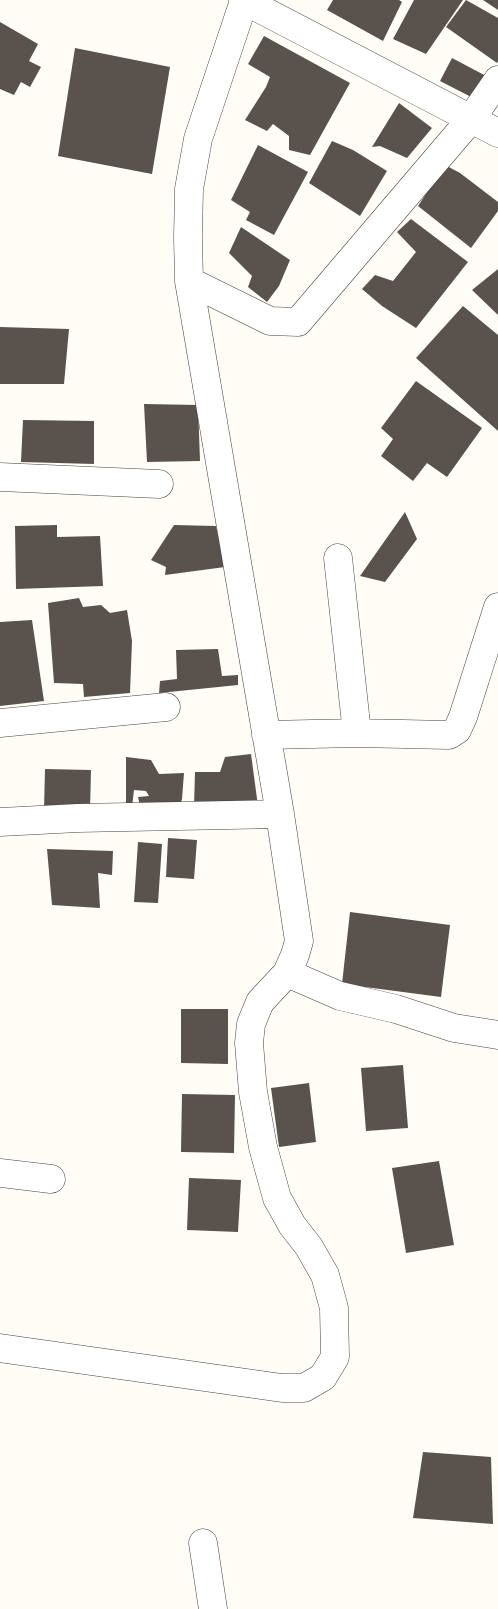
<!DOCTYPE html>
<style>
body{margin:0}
canvas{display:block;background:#fffdf5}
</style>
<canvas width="498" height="1609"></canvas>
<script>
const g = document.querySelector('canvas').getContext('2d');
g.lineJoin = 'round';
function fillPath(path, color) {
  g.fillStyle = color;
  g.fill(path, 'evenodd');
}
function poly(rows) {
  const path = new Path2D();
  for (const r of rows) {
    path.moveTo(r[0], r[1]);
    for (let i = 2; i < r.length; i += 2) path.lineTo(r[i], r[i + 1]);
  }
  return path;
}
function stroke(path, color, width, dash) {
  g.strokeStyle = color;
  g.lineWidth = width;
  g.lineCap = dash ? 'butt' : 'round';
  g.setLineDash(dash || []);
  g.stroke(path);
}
fillPath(poly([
 [333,0,399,0,402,2,383,41,327,10],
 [414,0,463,0,426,54,393,39],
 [466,0,498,18,498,61,497,63,446,27],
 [483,0,498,0,498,10],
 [0,22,38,44,29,61,41,67,30,87,21,82,14,95,0,89],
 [264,36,350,83,310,155,289,150,289,136,273,124,267,131,245,120,266,87,270,77,248,64],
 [75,48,170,67,152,174,58,156],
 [452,58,488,77,477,100,440,81],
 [399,103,432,128,407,158,380,146,372,147],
 [332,141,353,150,387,171,360,216,309,183],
 [258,145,308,172,274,235,246,220,250,212,231,200],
 [445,165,460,173,498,202,498,211,471,248,418,206],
 [411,219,468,262,416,328,382,306,362,289,375,275,393,281,416,252,397,232],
 [241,227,290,260,279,286,267,302,248,287,252,276,229,253],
 [498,269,498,315,472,290],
 [463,306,498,335,498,431,416,358],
 [0,327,69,329,64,384,0,384],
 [416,381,482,428,447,477,427,463,413,481,381,456,393,439,381,428],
 [144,404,198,405,200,461,147,462],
 [23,420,94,421,94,464,21,462],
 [405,512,417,539,385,582,360,576],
 [57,525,57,537,100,536,103,586,16,589,15,526],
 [174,525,216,526,225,567,165,575,166,567,151,560],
 [79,598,83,607,101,605,110,613,127,610,132,641,130,693,84,697,83,684,54,683,48,603],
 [32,620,44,701,0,706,0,622],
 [218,649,222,676,238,675,238,685,159,693,160,681,177,679,176,650],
 [251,754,258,806,194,806,195,772,220,772,225,757],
 [126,757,151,760,159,774,184,773,182,799,179,809,141,811,138,797,149,796,146,791,134,790,132,807,126,807],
 [45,769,91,770,90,810,44,809],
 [168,838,197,840,194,879,166,877],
 [138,842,162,844,158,903,134,902],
 [47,849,113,851,112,875,98,873,100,908,52,905],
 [350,912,450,925,441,997,342,984],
 [181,1009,228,1009,228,1064,181,1063],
 [403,1065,408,1128,366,1131,361,1068],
 [309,1083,316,1142,279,1147,271,1088],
 [182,1094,235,1095,234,1153,181,1152],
 [439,1161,454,1245,406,1253,392,1168],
 [189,1178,241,1180,238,1232,187,1230],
 [423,1452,491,1457,493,1524,413,1518]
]), '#5a524d');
const minor = poly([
 [243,0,498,133],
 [189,281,270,321,298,322,471,119,498,80],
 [0,477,159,484],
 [338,558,357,733],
 [0,723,166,707],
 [266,735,357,733,449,735,457,730,463,717,498,607],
 [0,822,78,818,280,814],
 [287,973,340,996,396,1009,454,1028,498,1035],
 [0,1173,51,1179],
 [0,1348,282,1388,304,1388,323,1377,335,1357,334,1308,325,1275,309,1247,292,1225,277,1198,263,1147,253,1092,249,1043,251,1024,260,1002,287,973,295,955,299,941,280,814,189,281,188,237,189,189,198,139,244,1],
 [203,1543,213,1609]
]);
stroke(minor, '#444', 29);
stroke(minor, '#fff', 28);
</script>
